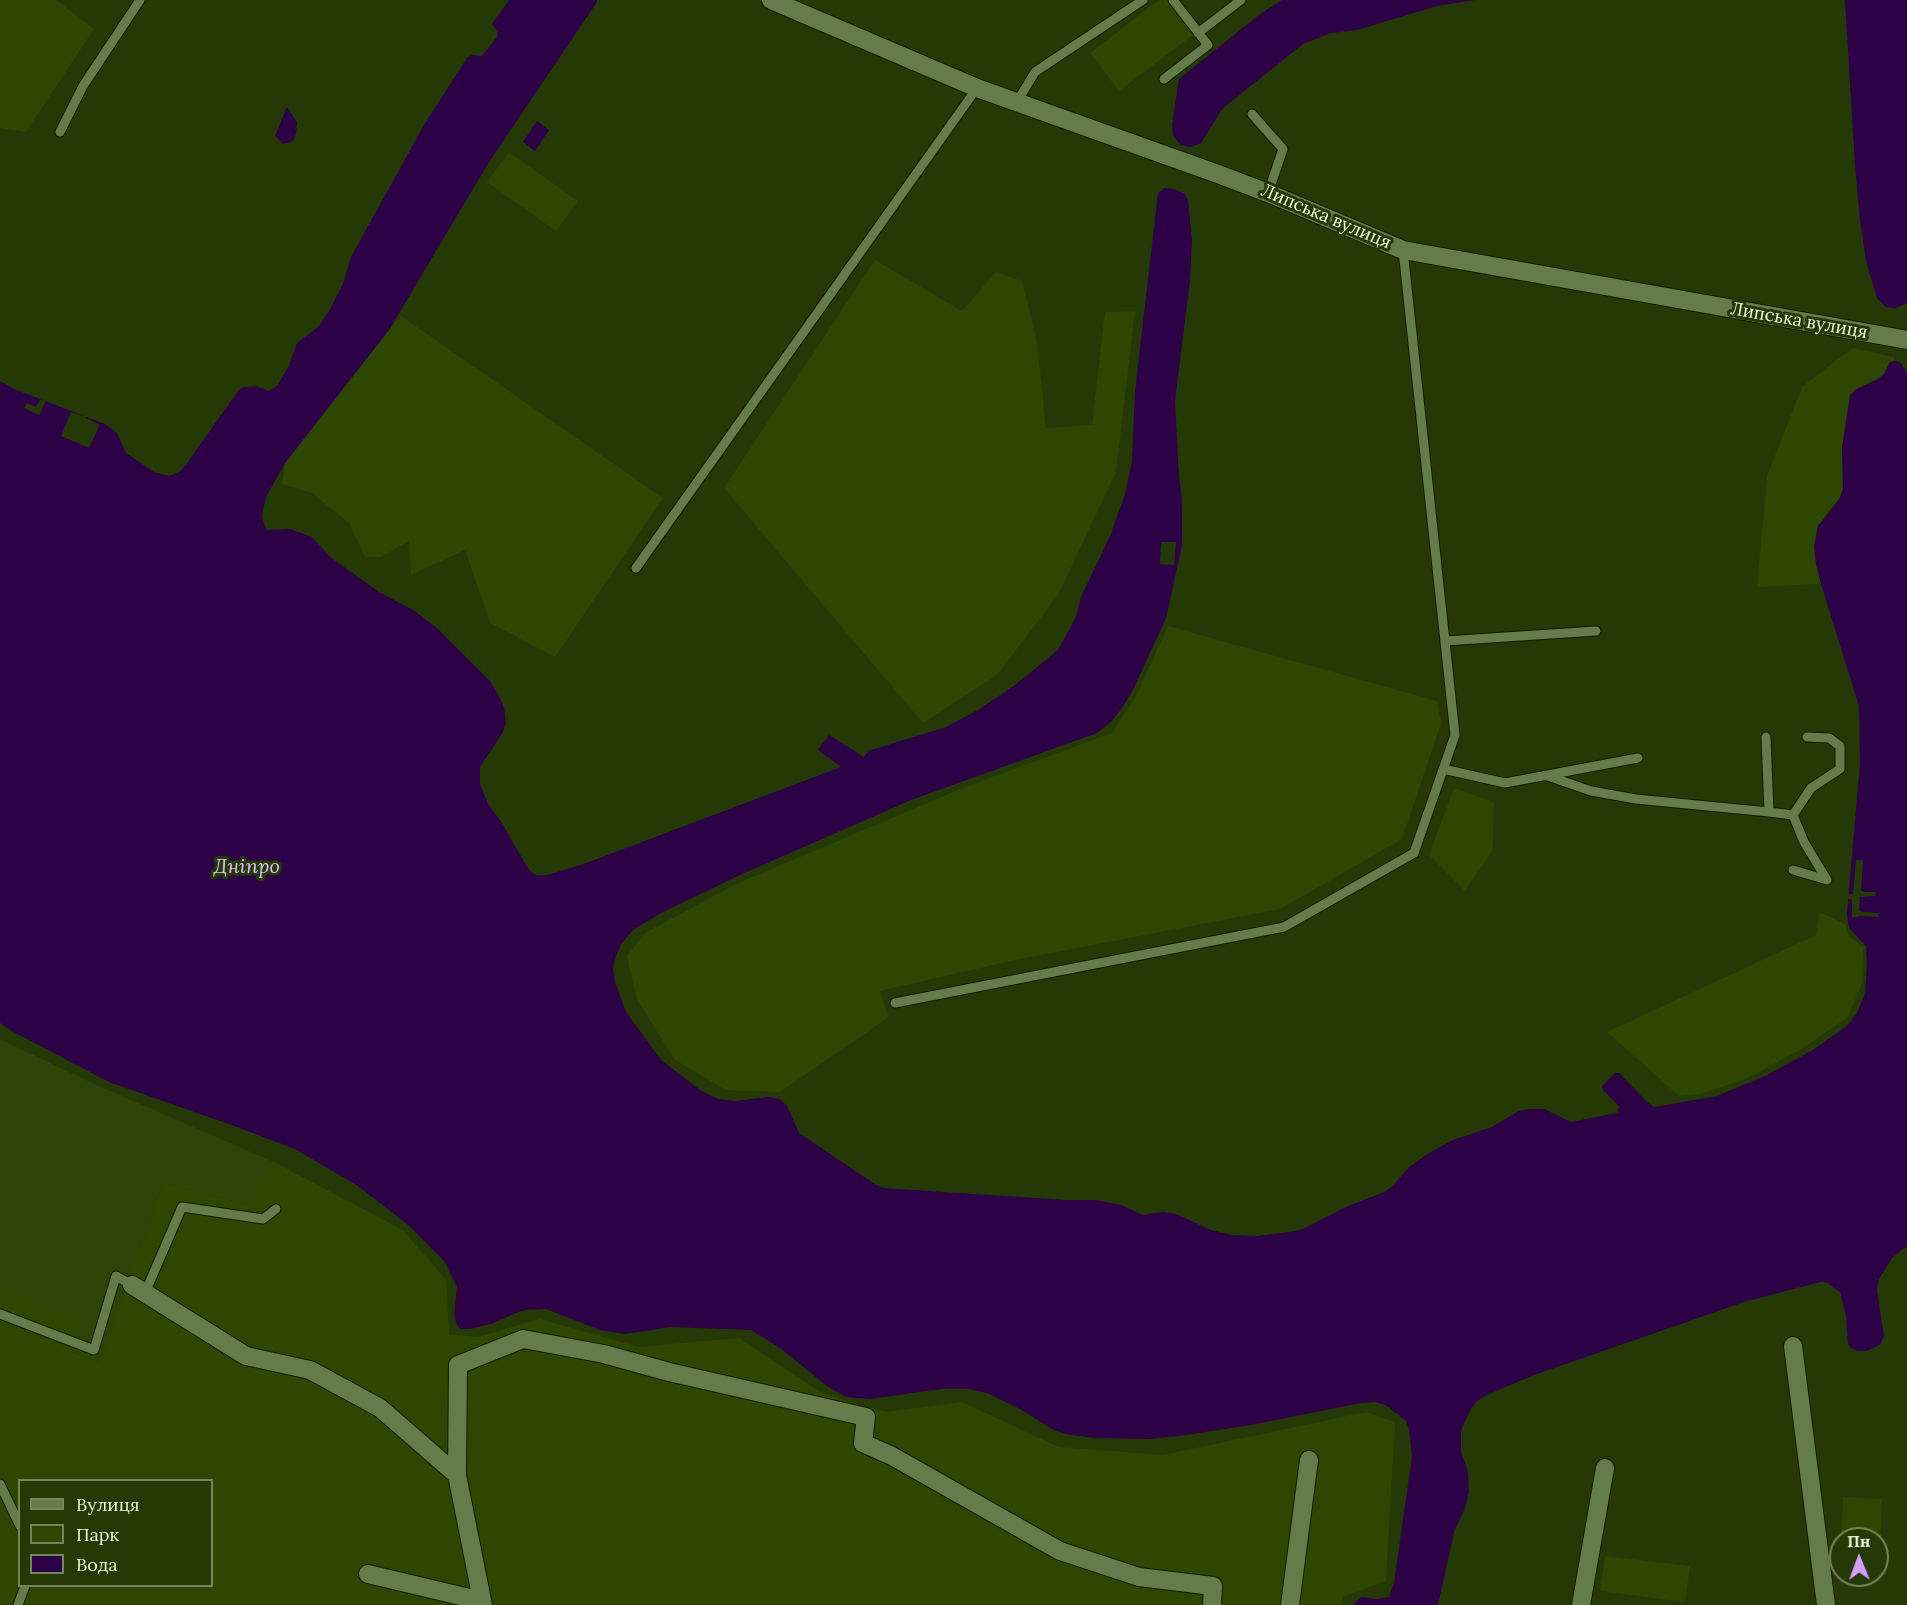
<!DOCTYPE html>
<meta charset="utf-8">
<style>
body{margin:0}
#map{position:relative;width:1907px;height:1605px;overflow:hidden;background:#253907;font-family:Lora,serif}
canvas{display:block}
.legend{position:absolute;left:18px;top:1479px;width:195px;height:108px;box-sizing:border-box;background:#253907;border:2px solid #74855d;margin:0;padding:8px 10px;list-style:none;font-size:18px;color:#ebf8dd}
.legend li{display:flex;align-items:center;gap:12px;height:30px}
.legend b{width:30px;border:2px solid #74855d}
.north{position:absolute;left:1829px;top:1527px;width:60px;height:60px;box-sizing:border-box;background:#253907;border:2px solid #74855d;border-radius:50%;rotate:359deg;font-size:16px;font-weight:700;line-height:24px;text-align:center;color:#ebf8dd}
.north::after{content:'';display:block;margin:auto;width:21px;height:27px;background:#d29dfd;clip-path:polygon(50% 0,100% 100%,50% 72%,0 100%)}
</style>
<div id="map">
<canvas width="1907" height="1605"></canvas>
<ul class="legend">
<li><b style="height:8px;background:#647b4a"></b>Вулиця</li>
<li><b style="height:16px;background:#2d4600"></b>Парк</li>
<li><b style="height:16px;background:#2d0146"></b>Вода</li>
</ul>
<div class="north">Пн</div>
</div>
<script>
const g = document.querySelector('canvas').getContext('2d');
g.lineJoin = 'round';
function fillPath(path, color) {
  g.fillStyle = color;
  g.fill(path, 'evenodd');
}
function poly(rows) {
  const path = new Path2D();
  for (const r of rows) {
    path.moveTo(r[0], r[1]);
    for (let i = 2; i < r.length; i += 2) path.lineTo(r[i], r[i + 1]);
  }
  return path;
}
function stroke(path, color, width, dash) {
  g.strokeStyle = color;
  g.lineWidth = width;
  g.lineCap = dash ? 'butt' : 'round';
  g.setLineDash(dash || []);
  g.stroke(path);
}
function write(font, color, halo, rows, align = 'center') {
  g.font = font + ' Lora,serif';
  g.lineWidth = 6;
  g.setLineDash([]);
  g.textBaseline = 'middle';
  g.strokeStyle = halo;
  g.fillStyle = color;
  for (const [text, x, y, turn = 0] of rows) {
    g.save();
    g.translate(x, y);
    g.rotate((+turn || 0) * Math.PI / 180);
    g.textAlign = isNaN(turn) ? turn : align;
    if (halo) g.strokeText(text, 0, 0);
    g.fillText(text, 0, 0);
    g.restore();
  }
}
fillPath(poly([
 [0,1039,94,1084,276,1163,248,1205,163,1183,99,1362,73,1352,20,1480,20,1586,0,1605]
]), '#2d4409');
fillPath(poly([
 [0,0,56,0,94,29,26,132,0,128],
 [1159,0,1168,0,1194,34,1119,91,1090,53],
 [509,152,578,201,556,231,487,182],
 [875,260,962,311,996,272,1022,281,1037,342,1046,428,1092,425,1105,312,1135,311,1116,472,1058,595,997,675,923,723,724,488],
 [401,316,663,498,555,657,490,623,465,550,411,575,409,541,381,557,365,557,349,523,312,493,282,484,285,463,389,330],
 [1852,348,1894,357,1894,361,1889,364,1884,374,1853,392,1850,396,1842,448,1843,488,1840,498,1829,511,1816,564,1821,584,1757,587,1767,476,1802,387],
 [1168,626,1437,701,1441,723,1402,839,1280,909,1015,960,880,991,889,1017,780,1092,726,1090,675,1060,637,1000,627,956,645,933,736,884,965,787,1112,733,1136,696],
 [1454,788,1494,802,1493,850,1465,891,1429,855],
 [1819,912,1845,924,1849,936,1863,947,1862,983,1848,1017,1800,1050,1743,1080,1701,1094,1679,1096,1607,1032,1816,935],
 [276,1163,403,1230,446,1280,449,1334,477,1337,540,1319,639,1347,739,1338,822,1393,885,1412,962,1402,1059,1447,1163,1455,1366,1412,1395,1422,1386,1581,1343,1597,1342,1605,0,1605,0,1287,82,1321,72,1352,99,1362,163,1183,248,1205],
 [20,1480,212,1480,212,1586,20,1586],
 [1843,1497,1882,1499,1879,1578,1839,1576,1841,1539,1841,1575,1877,1575,1877,1539,1841,1539],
 [1605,1556,1690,1566,1685,1602,1600,1591]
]), '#2d4600');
fillPath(poly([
 [509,0,597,0,597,2,489,162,389,330,285,463,266,497,262,515,264,524,267,530,290,529,312,537,330,557,379,592,413,610,438,629,490,681,500,698,504,708,506,722,503,732,480,767,480,784,488,804,502,823,516,848,530,871,536,875,547,875,581,865,841,767,818,750,829,735,864,757,868,751,946,727,978,710,1015,685,1058,650,1076,617,1081,597,1111,534,1125,494,1132,461,1135,392,1158,193,1165,188,1174,189,1185,194,1188,200,1192,240,1190,280,1175,401,1179,476,1182,502,1182,545,1166,618,1133,690,1122,708,1111,722,1097,733,911,800,742,874,661,913,633,930,621,944,615,959,613,968,615,982,626,1012,661,1060,700,1090,718,1099,736,1101,768,1097,780,1099,787,1106,799,1133,876,1185,883,1188,1067,1200,1096,1200,1121,1205,1143,1215,1163,1212,1176,1214,1211,1230,1232,1235,1257,1236,1290,1232,1303,1229,1348,1206,1384,1192,1392,1187,1409,1167,1429,1153,1453,1140,1492,1127,1519,1111,1529,1109,1544,1109,1571,1122,1617,1113,1619,1106,1603,1090,1602,1086,1615,1073,1619,1073,1646,1101,1654,1107,1717,1096,1767,1075,1813,1050,1848,1025,1858,1011,1865,993,1867,965,1866,946,1851,930,1848,924,1847,913,1860,763,1859,706,1821,584,1816,564,1814,546,1818,526,1840,498,1843,488,1842,448,1850,396,1856,389,1877,380,1884,374,1890,362,1894,361,1900,362,1907,373,1907,1246,1892,1258,1879,1279,1877,1291,1884,1336,1880,1345,1866,1351,1857,1351,1851,1348,1848,1344,1846,1316,1840,1292,1826,1282,1820,1282,1744,1302,1534,1375,1489,1394,1477,1401,1471,1409,1461,1430,1461,1452,1468,1472,1469,1491,1465,1508,1454,1532,1438,1605,1353,1605,1361,1597,1377,1599,1389,1597,1394,1583,1412,1457,1409,1429,1406,1421,1387,1406,1376,1402,1361,1403,1251,1425,1179,1436,1150,1439,1095,1438,1065,1434,1052,1429,1020,1409,987,1393,968,1389,941,1389,870,1399,846,1397,827,1386,780,1348,751,1330,671,1327,624,1334,600,1330,546,1309,526,1310,516,1313,491,1324,470,1329,461,1329,458,1326,454,1317,457,1287,445,1262,407,1224,358,1186,295,1149,237,1127,109,1082,10,1030,0,1023,0,381,14,389,105,424,117,433,126,453,154,472,169,476,179,472,185,466,238,391,244,387,256,386,269,391,277,386,289,366,297,343,319,326,329,311,343,284,351,257,424,125,467,58,472,55,482,56,497,37,498,32,492,24],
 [1282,0,1475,0,1437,6,1357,30,1331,33,1303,44,1223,108,1201,143,1191,147,1180,145,1173,135,1172,125,1179,79,1260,14],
 [1845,0,1907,0,1907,303,1896,308,1886,307,1877,298,1866,261,1860,220,1855,166],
 [287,107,297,122,296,133,293,141,283,144,275,136],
 [537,121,549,130,535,151,523,142]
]), '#2d0146');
fillPath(poly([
 [41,399,46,401,39,415,24,408,27,403,36,407],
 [71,412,83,416,84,414,86,415,86,418,100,425,89,448,61,436],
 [1161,542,1176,542,1174,565,1160,564],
 [1856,860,1863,860,1861,890,1864,892,1875,892,1875,896,1860,897,1859,910,1862,912,1878,913,1879,917,1861,916,1852,918,1852,900,1848,899,1848,894,1853,894]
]), '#253907');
const service = poly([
 [1198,33,1241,0],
 [1164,79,1208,45,1173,0],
 [1017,102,1035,72,1143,0],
 [1252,114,1283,149,1268,193],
 [60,132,83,86,140,0],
 [636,568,977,88],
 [1445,641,1596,631],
 [1443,769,1505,783,1638,758],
 [1545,775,1591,791,1636,799,1769,812,1766,737],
 [1769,812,1793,815,1804,842,1827,880,1793,870],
 [1793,815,1811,788,1840,769,1840,746,1829,738,1807,737],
 [895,1003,1284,927,1414,853,1455,735,1403,250],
 [145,1293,182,1207,263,1219,276,1209],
 [0,1314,94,1350,116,1276,132,1285],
 [0,1484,20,1526],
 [18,1605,25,1586]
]);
const minor = poly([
 [771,0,977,88,1218,174,1268,193,1403,250,1907,340],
 [132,1285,246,1356,310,1370,380,1408,457,1475],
 [1793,1346,1826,1605],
 [368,1574,482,1601],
 [483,1605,457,1475,458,1365,523,1339,604,1354,669,1372,866,1417,863,1443,892,1456,1060,1551,1139,1577,1213,1586,1212,1605],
 [1290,1605,1309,1460],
 [1581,1605,1605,1468]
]);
stroke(service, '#101e00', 11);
stroke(minor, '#101e00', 20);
stroke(service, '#647b4a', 9);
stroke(minor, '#647b4a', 18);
write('18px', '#ebf8dd', '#253907', [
 ["Липська вулиця",1326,217,23],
 ["Липська вулиця",1799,321,10]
]);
write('italic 20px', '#dfbffb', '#253907', [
 ["Дніпро",247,867]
]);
</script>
